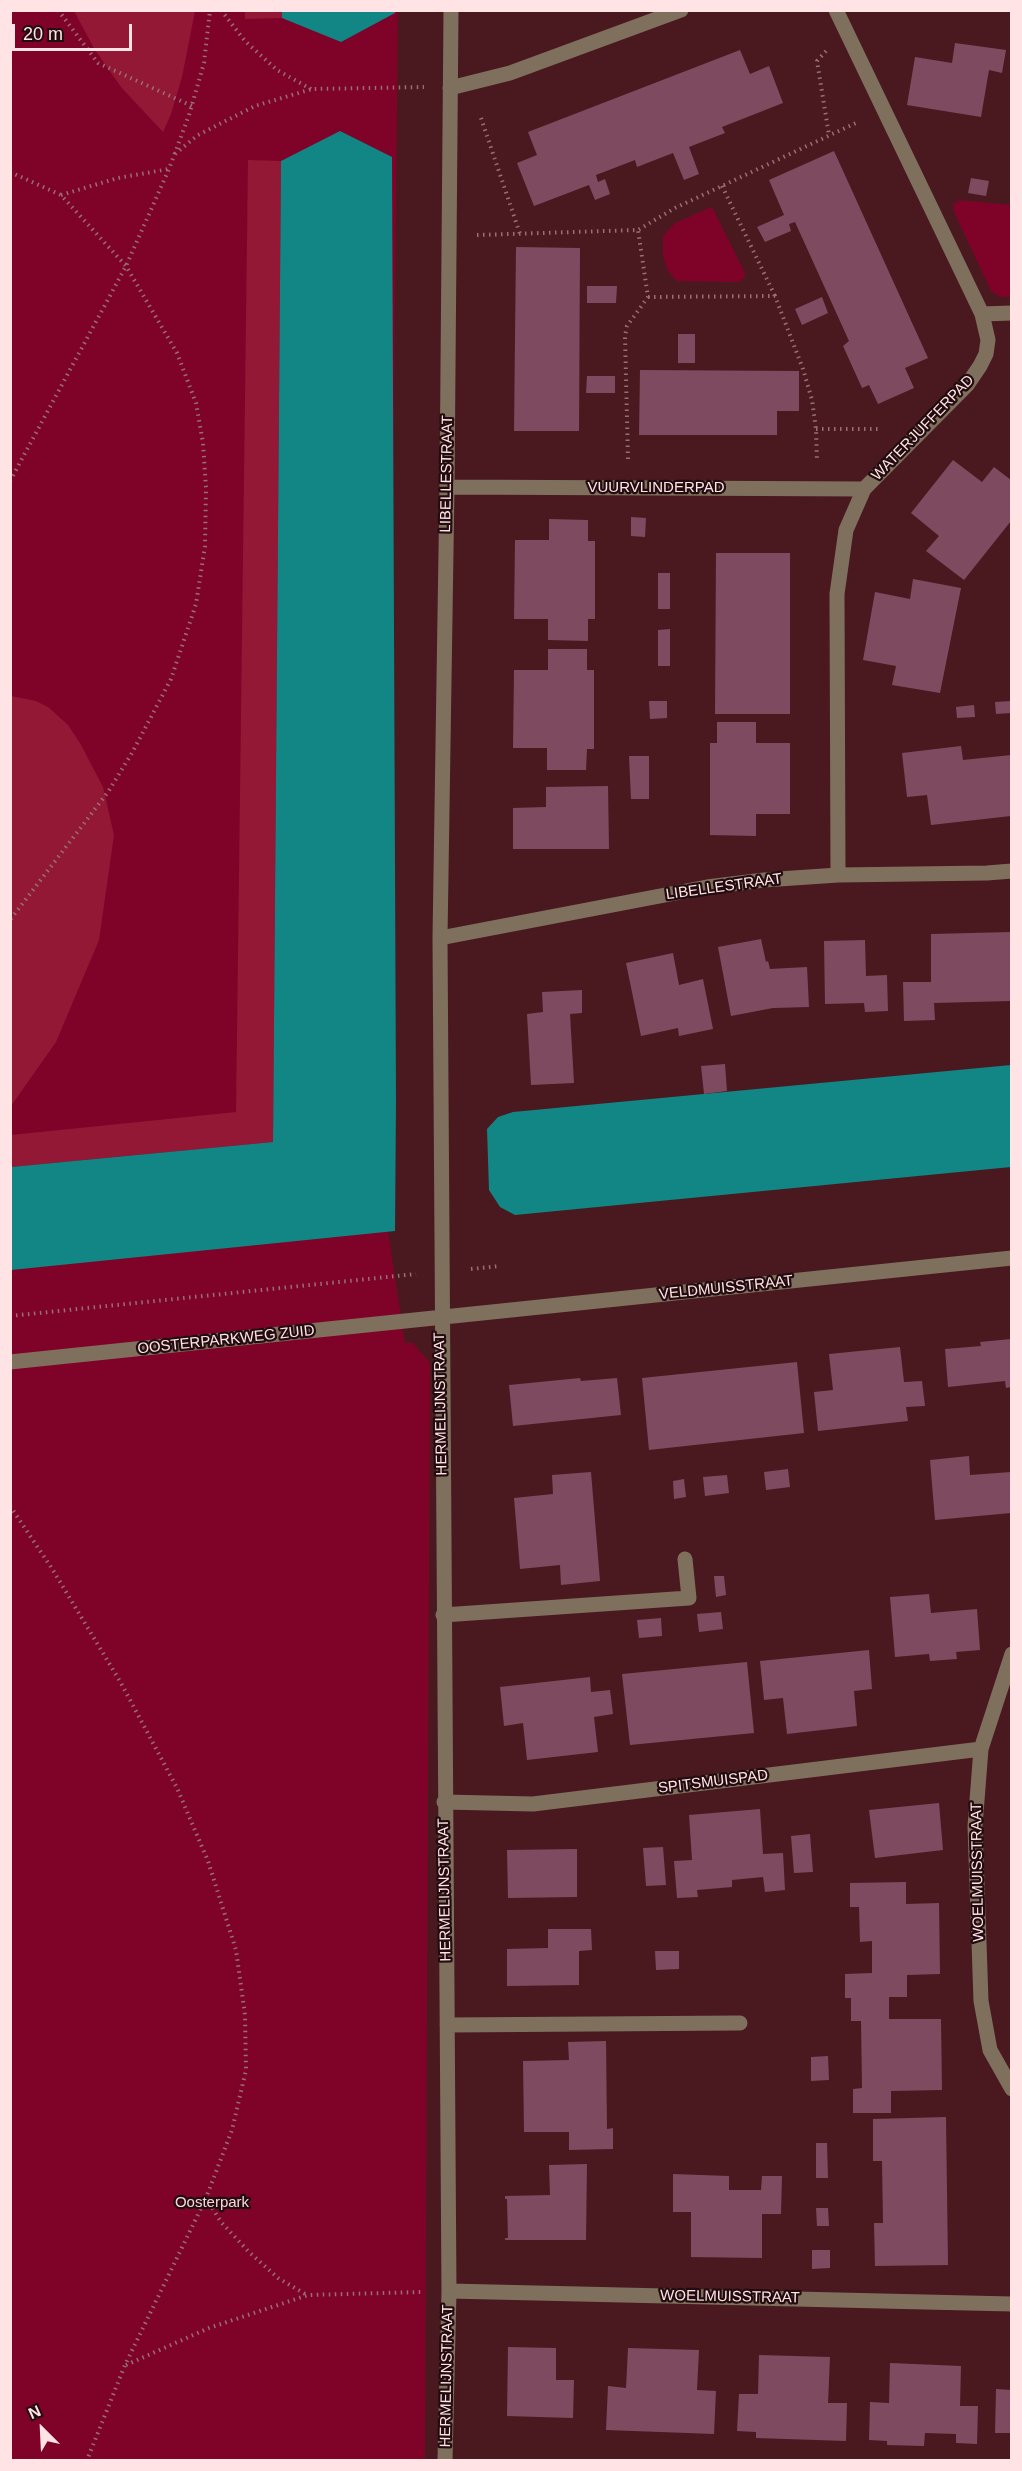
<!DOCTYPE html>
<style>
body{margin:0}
#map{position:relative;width:1022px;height:2471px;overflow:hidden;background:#4a1920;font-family:Arial,sans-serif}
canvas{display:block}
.frame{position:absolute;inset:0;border:12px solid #ffe3e5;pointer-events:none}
.north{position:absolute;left:12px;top:2399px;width:60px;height:60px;-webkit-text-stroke:4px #220c0f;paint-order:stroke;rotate:336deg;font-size:16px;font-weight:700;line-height:24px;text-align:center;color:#ffe3e5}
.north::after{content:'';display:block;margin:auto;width:21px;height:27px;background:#ffe3e5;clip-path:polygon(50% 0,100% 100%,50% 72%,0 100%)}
.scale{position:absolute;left:12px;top:24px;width:120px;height:27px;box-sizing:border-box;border:3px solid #ffe3e5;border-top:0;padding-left:8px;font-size:18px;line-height:21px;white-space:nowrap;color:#ffe3e5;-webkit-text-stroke:4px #220c0f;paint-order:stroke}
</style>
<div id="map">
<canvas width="1022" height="2471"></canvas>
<div class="frame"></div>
<div class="north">N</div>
<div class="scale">20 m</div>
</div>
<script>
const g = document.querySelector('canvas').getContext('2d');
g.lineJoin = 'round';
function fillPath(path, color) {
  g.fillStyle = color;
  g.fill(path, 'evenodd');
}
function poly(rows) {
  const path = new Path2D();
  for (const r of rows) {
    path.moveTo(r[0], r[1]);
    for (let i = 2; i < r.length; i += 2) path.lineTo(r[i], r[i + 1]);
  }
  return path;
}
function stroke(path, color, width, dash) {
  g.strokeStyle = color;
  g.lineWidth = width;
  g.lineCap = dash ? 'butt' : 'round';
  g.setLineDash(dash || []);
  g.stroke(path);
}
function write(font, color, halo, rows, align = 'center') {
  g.font = font + ' Arial,sans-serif';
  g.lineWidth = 4.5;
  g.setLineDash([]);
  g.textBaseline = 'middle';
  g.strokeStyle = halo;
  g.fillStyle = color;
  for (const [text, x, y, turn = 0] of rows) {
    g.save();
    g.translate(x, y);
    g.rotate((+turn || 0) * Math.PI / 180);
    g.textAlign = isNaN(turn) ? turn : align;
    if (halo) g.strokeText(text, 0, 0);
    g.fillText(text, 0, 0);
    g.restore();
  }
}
fillPath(poly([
 [11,11,398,11,386,1219,405,1343,413,1343,430,1363,425,2460,11,2460],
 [959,200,1011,205,1011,297,1000,297,991,291,954,212,953,205],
 [712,207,745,273,744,278,739,282,677,281,668,271,663,256,663,236,675,223]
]), '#7f0329');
fillPath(poly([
 [74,11,195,11,182,77,171,114,163,132,121,87,95,50],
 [245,11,282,11,282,18,245,19],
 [248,160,281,161,273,1142,11,1167,11,1135,236,1112],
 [11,696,36,701,48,707,68,725,80,743,103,787,114,835,99,940,56,1042,11,1106]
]), '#921836');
fillPath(poly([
 [282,11,395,10,395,13,341,42,282,18],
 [340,131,392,157,396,1101,395,1231,11,1270,11,1167,273,1142,281,161],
 [1011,1065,1011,1167,515,1215,500,1207,489,1190,487,1129,498,1117,513,1112]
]), '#118685');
fillPath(poly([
 [955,43,1006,50,1002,73,989,70,981,117,907,105,915,57,952,63],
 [740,50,750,74,769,66,783,103,722,127,725,133,689,147,699,174,684,180,673,153,637,167,635,160,596,175,598,182,605,179,610,194,595,200,589,185,534,206,517,163,537,155,528,132],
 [834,151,928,358,905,368,914,388,878,404,869,385,862,388,843,346,849,341,795,222,789,224,791,231,765,242,757,227,784,215,769,180],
 [971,178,989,181,986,196,968,193],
 [516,247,580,248,579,431,514,431],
 [587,286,617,286,616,303,587,303],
 [822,297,828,313,802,325,795,309],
 [678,334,695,334,695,363,678,363],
 [640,370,799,371,799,411,777,411,777,435,639,435],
 [587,376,615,376,615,393,586,393],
 [953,460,982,482,994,467,1011,480,1011,521,964,580,926,551,939,536,911,513],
 [631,517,646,518,645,537,631,536],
 [549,519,588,520,588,541,595,541,595,619,588,619,588,641,548,640,548,619,514,619,515,540,549,540],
 [716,553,790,553,790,714,715,714],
 [658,573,670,573,670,609,658,609],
 [913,579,961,588,940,693,892,685,896,666,863,660,875,592,910,599],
 [670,629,670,666,658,666,658,630],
 [548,649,587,649,587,670,594,670,594,749,587,749,586,770,547,770,547,748,513,748,514,670,548,670],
 [649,701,667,701,667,718,650,719],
 [1011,701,1011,713,996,714,995,702],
 [974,705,975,717,957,718,956,707],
 [717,722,756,722,756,743,790,743,790,814,756,814,756,836,710,835,710,743,717,743],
 [961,746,963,760,1011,755,1011,816,931,825,927,795,907,797,902,753],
 [629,756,649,756,649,799,631,799],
 [608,786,609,849,513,849,513,808,546,807,546,787],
 [1011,932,1011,1001,934,1003,935,1020,904,1021,903,982,931,982,931,934],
 [761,939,766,962,768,961,770,969,807,967,809,1007,773,1008,731,1016,718,947],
 [865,940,866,976,887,975,888,1011,865,1012,864,1003,825,1004,824,941],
 [673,953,679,985,703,979,713,1029,679,1036,678,1028,641,1036,626,963],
 [582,990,582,1013,570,1014,574,1083,531,1085,527,1014,543,1012,542,992],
 [725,1064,727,1091,704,1094,701,1066],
 [1011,1339,1011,1387,1006,1388,1005,1381,948,1387,945,1349,981,1346,980,1342],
 [900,1347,904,1382,922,1381,925,1406,906,1407,908,1421,818,1431,814,1392,833,1390,829,1354],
 [797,1362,804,1433,649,1450,642,1378],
 [580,1378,581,1381,617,1378,621,1415,513,1426,509,1385],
 [969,1456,970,1475,1011,1472,1011,1513,935,1520,930,1460],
 [788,1469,790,1487,766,1490,764,1472],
 [591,1472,600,1581,561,1585,560,1565,520,1569,514,1498,553,1494,552,1475],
 [727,1475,729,1493,705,1496,703,1477],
 [684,1479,686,1497,674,1499,673,1481],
 [714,1576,724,1576,726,1595,716,1597],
 [929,1594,931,1613,977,1609,980,1650,956,1652,957,1659,930,1661,929,1654,895,1657,890,1597],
 [721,1612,723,1629,699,1632,697,1614],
 [661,1618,662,1636,639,1638,637,1620],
 [869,1650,872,1689,854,1691,857,1726,787,1734,783,1698,764,1700,760,1661],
 [747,1662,754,1733,630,1745,622,1674],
 [590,1677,591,1692,610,1690,613,1714,594,1717,598,1752,527,1760,523,1723,504,1726,500,1687],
 [939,1803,943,1850,875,1858,869,1810],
 [760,1809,763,1854,783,1853,785,1890,765,1892,763,1877,732,1880,732,1887,697,1890,698,1897,677,1898,674,1861,692,1860,689,1815],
 [810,1834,813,1872,794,1873,791,1836],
 [663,1847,666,1885,646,1886,643,1848],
 [577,1849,577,1897,508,1898,507,1850],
 [906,1882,906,1904,939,1903,940,1974,907,1975,907,1997,889,1997,889,2019,941,2019,942,2090,891,2091,891,2113,853,2113,853,2089,862,2088,861,2021,851,2021,851,1998,845,1998,845,1974,872,1973,872,1941,860,1942,859,1907,850,1907,850,1883],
 [548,1929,591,1929,592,1950,579,1951,579,1985,507,1986,507,1949,548,1948],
 [655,1951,679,1951,679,1969,656,1970],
 [606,2041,607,2129,613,2128,613,2149,569,2150,569,2132,524,2132,523,2061,569,2060,568,2042],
 [828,2056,829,2080,811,2081,811,2057],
 [946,2117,948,2265,875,2266,874,2223,883,2223,882,2161,873,2161,873,2119],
 [816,2143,827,2143,828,2178,816,2178],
 [587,2164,586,2240,505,2240,505,2238,508,2238,507,2199,505,2199,505,2196,550,2195,549,2165],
 [673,2174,729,2176,729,2190,761,2190,762,2176,782,2176,781,2214,762,2214,762,2258,691,2257,691,2212,673,2212],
 [816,2208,828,2208,829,2226,817,2226],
 [812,2250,830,2250,830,2268,812,2269],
 [508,2347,556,2348,556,2380,574,2380,573,2418,507,2416],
 [628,2348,699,2350,697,2390,716,2391,714,2434,606,2430,608,2386,626,2388],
 [759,2355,830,2357,828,2403,847,2403,846,2441,756,2438,756,2432,737,2431,739,2394,758,2394],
 [890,2363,961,2366,960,2406,978,2406,977,2444,956,2443,956,2434,925,2433,924,2446,887,2445,887,2441,869,2440,870,2402,889,2403],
 [996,2389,1011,2390,1011,2433,995,2433]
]), '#7e4a60');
stroke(poly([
 [58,10,98,63,192,106],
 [221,10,245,41,277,70,311,89],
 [826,51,817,61,829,135],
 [481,118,520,234],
 [175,154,198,135,255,106,312,89,424,87],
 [10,172,61,195,126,266,177,353,196,403,203,443,206,488,205,546,196,604,171,679,132,753,108,792,10,920],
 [722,186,775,296],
 [61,195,118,178,169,169],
 [477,235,638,230,675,208,858,122],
 [648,297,775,296,803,369,812,400,816,429,817,461],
 [816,429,882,429],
 [628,459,625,336,627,326,648,297,638,230],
 [10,481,126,266,169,169,189,115,204,63,210,10],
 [471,1269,500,1266],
 [10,1316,416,1274],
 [10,1506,51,1567,121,1683,177,1788,208,1861,236,1950,245,2015,246,2070,232,2130,206,2198,125,2365,87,2460],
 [206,2198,221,2222,249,2252,278,2278,307,2295],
 [126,2365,209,2328,308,2295,421,2292]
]), '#976f74', 4, [1.5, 4.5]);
stroke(poly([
 [836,10,982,314,988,340,986,354,980,366,967,385,864,489,846,530,837,594,838,875],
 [450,88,510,73,681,10],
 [982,314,1012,313],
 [447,487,864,489],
 [440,938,707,887,764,880,838,875,987,873,1012,871],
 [10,1362,1012,1258],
 [443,1615,689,1598,685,1559],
 [1012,1654,981,1749,975,1826,981,2001,990,2050,1012,2089],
 [444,1802,533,1804,981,1749],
 [447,2025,740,2023],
 [449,2291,1012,2304],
 [445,2460,449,2291,440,938,447,487,451,10]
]), '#7f705d', 15);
write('15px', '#ffe3e5', '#220c0f', [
 ["WATERJUFFERPAD",923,428,-46],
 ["LIBELLESTRAAT",447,474,-89],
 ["VUURVLINDERPAD",656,488],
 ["LIBELLESTRAAT",724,887,-8],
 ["VELDMUISSTRAAT",726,1288,-6],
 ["OOSTERPARKWEG ZUID",226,1340,-6],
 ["HERMELIJNSTRAAT",441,1404,-91],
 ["SPITSMUISPAD",713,1782,-7],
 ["WOELMUISSTRAAT",978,1872,-91],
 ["HERMELIJNSTRAAT",445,1890,-91],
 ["WOELMUISSTRAAT",730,2297,1],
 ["HERMELIJNSTRAAT",447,2376,-89]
]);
write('15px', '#f8d7d9', '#220c0f', [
 ["Oosterpark",212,2203]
]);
</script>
